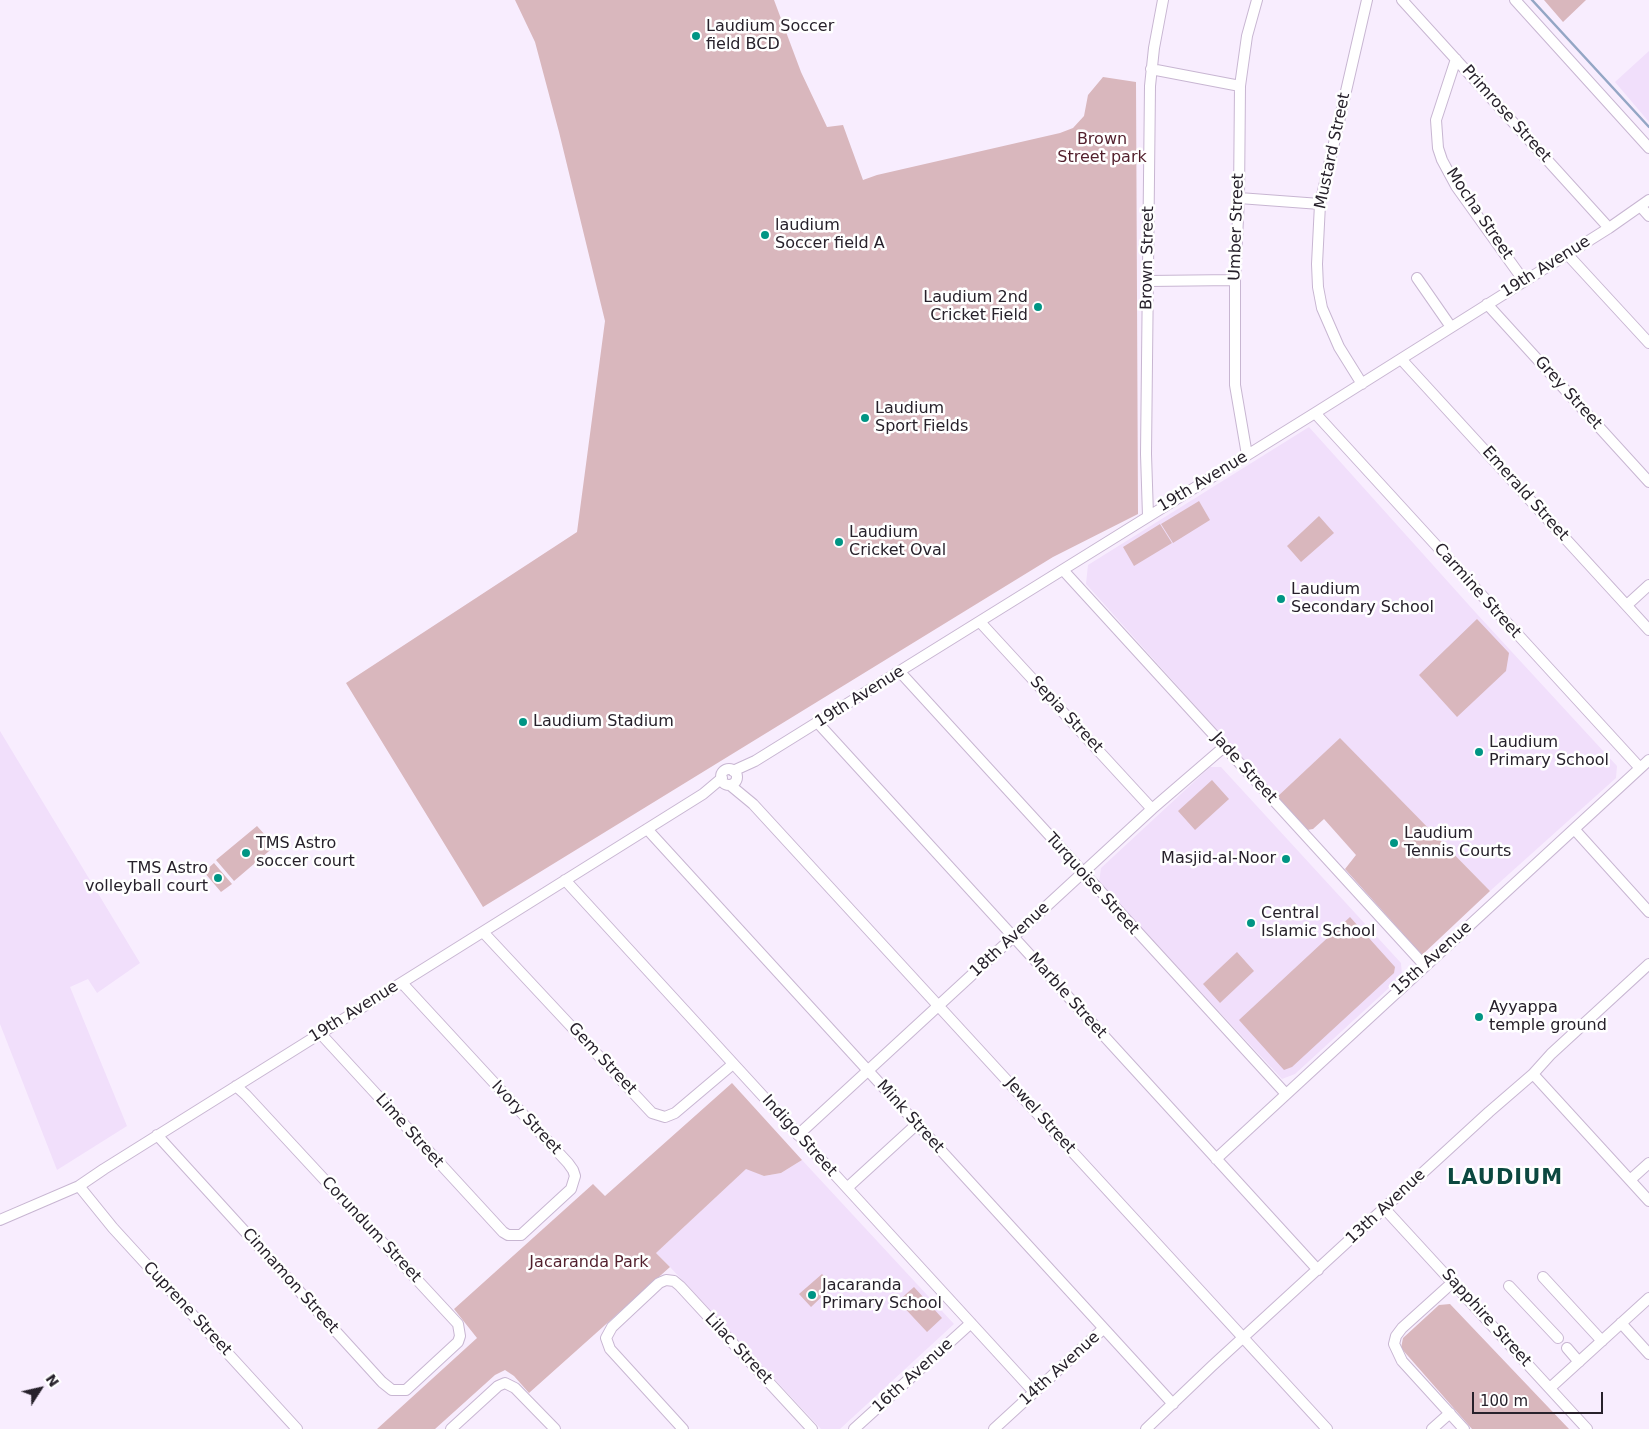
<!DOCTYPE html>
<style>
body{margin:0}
#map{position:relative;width:1649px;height:1429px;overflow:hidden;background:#f8edfe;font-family:"DejaVu Sans",sans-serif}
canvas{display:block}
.north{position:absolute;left:15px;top:1364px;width:50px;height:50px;-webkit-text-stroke:4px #fff;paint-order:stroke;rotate:55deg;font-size:14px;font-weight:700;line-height:20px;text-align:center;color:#27212b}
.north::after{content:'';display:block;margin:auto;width:18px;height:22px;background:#27212b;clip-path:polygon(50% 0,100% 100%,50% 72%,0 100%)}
.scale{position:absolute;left:1472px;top:1392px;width:131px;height:22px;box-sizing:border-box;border:2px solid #27212b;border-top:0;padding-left:6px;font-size:15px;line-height:18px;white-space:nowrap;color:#27212b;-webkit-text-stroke:4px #fff;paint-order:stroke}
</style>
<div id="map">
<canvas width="1649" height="1429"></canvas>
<div class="north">N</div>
<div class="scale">100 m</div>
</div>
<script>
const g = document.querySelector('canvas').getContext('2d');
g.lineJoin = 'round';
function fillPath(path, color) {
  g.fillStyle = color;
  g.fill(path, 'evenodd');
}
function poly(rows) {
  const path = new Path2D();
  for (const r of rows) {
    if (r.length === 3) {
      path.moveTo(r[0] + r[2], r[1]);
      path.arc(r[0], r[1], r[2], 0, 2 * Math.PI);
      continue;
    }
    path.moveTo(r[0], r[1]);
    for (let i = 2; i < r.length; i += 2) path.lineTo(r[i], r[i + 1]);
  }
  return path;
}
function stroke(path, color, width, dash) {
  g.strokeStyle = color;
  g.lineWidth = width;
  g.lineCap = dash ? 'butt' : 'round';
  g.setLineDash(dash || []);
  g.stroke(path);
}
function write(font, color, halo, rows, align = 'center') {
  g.font = font + ' "DejaVu Sans",sans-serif';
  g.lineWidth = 5;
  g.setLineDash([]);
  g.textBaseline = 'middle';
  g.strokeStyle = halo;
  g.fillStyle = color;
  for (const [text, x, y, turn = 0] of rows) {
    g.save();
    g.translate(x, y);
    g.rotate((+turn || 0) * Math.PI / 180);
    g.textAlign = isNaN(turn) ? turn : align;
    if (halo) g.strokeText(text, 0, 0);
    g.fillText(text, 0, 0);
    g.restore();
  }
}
fillPath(poly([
 [1649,51,1649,122,1615,82],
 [1309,427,1476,613,1617,766,1616,778,1490,891,1340,739,1277,797,1086,584,1088,565],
 [0,731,140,963,97,993,88,979,70,987,127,1126,57,1170,0,1024],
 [1210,767,1221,767,1401,963,1402,976,1295,1074,1282,1079,1099,883,1101,868],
 [802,1160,954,1324,840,1429,821,1429,670,1267,656,1253,746,1168,764,1176,781,1173]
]), '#f1dffb');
fillPath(poly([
 [515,0,774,0,801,72,827,127,843,125,863,180,877,175,1060,133,1073,128,1084,116,1088,95,1103,77,1136,82,1138,514,1053,557,483,907,346,683,577,532,605,321,559,132,535,42],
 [1544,0,1586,0,1563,22],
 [1199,501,1210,520,1173,543,1161,524],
 [1319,516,1334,533,1301,562,1287,546],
 [1160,524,1172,543,1134,566,1123,547],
 [1477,619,1509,653,1506,671,1457,717,1419,675],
 [1340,738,1490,891,1422,955,1345,869,1356,855,1324,819,1313,829,1307,830,1277,797],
 [1212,780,1229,799,1195,830,1178,811],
 [257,826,275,846,234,881,216,860],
 [214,863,232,884,221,892,204,872],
 [1350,917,1395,967,1394,973,1292,1067,1284,1070,1239,1020],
 [1237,952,1254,971,1220,1003,1203,984],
 [732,1083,802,1160,781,1173,764,1176,746,1169,656,1253,670,1267,529,1393,514,1376,505,1370,495,1375,435,1429,377,1429,477,1338,454,1309,593,1184,605,1196],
 [822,1274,833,1286,811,1307,799,1294],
 [914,1287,942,1318,927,1332,898,1301],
 [1450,1304,1569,1429,1472,1429,1401,1348,1403,1338,1439,1305]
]), '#d9b7bd');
stroke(poly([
 [1532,0,1649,127]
]), '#94a6c5', 2.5);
const minor = poly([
 [1402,0,1609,228],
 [1515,0,1649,148],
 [1456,59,1436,120,1438,148,1442,160,1456,186,1524,281],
 [1151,69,1240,86],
 [1239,198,1320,204],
 [1641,207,1649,216],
 [1567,254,1649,343],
 [1417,278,1451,327],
 [1148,281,1235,280],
 [1487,304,1649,482],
 [1401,359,1649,630],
 [1362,384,1339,347,1322,308,1318,287,1317,264,1320,204,1367,0],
 [1315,413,1640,768],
 [1247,455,1235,385,1235,280,1239,198,1240,86,1247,36,1257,0],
 [1148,516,1146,454,1150,86,1154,48,1163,0],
 [1063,570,1425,966],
 [1627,605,1649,585],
 [980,622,1152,809],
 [900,672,1286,1094],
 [817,722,1318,1270],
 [729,777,8],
 [733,771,755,761,1315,413,1609,228,1649,200],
 [730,785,753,804,1327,1429],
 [647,829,1173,1404],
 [1575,830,1649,912],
 [565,880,1034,1392],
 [483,932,652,1113,665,1117,675,1113,733,1064],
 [320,1033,503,1232,508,1235,521,1235,571,1189,575,1176,573,1170,568,1163,402,983],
 [1533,1074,1649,1201],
 [157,1135,382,1382,392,1390,406,1390,458,1342,460,1336,458,1324,246,1095,236,1086],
 [798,1135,1152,809,1224,747],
 [1216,1159,1649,760],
 [1630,1180,1649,1163],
 [79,1186,113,1228,297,1429],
 [847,1188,917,1124],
 [1384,1208,1587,1429],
 [0,1220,79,1186,104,1169,703,794,722,778],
 [1543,1277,1602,1341],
 [1453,1282,1402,1328,1396,1336,1394,1344,1402,1361,1464,1429],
 [1509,1286,1558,1338],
 [1621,1323,1649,1354],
 [1567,1348,1579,1362],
 [1550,1388,1649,1298],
 [451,1429,498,1386,505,1383,515,1388,555,1429],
 [683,1429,610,1349,606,1338,612,1327,659,1283,666,1280,674,1281,680,1286,812,1429],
 [854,1429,971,1323],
 [994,1429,1103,1329],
 [1146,1429,1212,1366,1489,1112,1533,1074,1551,1054,1649,964],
 [1432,1429,1450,1413]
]);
stroke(minor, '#c8b6d2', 12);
stroke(minor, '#fff', 10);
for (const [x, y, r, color] of [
 [696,36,5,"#009584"],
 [765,235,5,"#009584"],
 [1038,307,5,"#009584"],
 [865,418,5,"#009584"],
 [839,542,5,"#009584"],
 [1281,599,5,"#009584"],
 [523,722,5,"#009584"],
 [1479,752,5,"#009584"],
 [1394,843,5,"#009584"],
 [246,853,5,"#009584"],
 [1286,859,5,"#009584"],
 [218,878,5,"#009584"],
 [1251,923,5,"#009584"],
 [1479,1017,5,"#009584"],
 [812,1295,5,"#009584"]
]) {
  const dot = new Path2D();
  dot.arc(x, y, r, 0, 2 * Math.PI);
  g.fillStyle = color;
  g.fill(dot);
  stroke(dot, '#fff', 2);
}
write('16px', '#27212b', '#fff', [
 ["Laudium Soccer",706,27],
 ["field BCD",706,45],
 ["laudium",775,226],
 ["Soccer field A",775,244],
 ["Laudium 2nd",1028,298,"right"],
 ["Cricket Field",1028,316,"right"],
 ["Laudium",875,409],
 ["Sport Fields",875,427],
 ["Laudium",849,533],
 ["Cricket Oval",849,551],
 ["Laudium",1291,590],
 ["Secondary School",1291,608],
 ["Laudium Stadium",533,722],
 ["Laudium",1489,743],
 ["Primary School",1489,761],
 ["Laudium",1404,834],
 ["Tennis Courts",1404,852],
 ["TMS Astro",256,844],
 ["soccer court",256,862],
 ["Masjid-al-Noor",1276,859,"right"],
 ["TMS Astro",208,869,"right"],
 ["volleyball court",208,887,"right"],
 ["Central",1261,914],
 ["Islamic School",1261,932],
 ["Ayyappa",1489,1008],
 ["temple ground",1489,1026],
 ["Jacaranda",822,1286],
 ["Primary School",822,1304]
], 'left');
write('16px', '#27212b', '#fff', [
 ["Primrose Street",1506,114,48],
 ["Mustard Street",1333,151,-78],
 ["Mocha Street",1479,214,56],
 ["Umber Street",1237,227,-88],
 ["Brown Street",1148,258,-89],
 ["19th Avenue",1546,267,-32],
 ["Grey Street",1568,393,48],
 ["19th Avenue",1203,482,-31],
 ["Emerald Street",1525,494,48],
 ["Carmine Street",1477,591,48],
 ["19th Avenue",860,697,-32],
 ["Sepia Street",1066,715,47],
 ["Jade Street",1244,768,48],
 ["Turquoise Street",1092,884,48],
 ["18th Avenue",1010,940,-43],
 ["15th Avenue",1432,959,-42],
 ["Marble Street",1067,996,48],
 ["19th Avenue",354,1012,-32],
 ["Gem Street",602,1059,47],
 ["Jewel Street",1040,1116,48],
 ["Mink Street",910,1117,48],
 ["Ivory Street",526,1118,47],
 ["Lime Street",409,1131,48],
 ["Indigo Street",799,1136,48],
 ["13th Avenue",1386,1207,-43],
 ["Corundum Street",371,1230,47],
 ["Cinnamon Street",290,1281,48],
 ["Cuprene Street",187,1309,47],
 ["Sapphire Street",1486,1318,48],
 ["Lilac Street",738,1349,47],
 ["14th Avenue",1060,1369,-42],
 ["16th Avenue",913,1376,-42]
]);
write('16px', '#521f2c', '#fff', [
 ["Brown",1102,140],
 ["Street park",1102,158],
 ["Jacaranda Park",589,1263]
]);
g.letterSpacing = '1px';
write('bold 21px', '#0c4840', '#fff', [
 ["LAUDIUM",1505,1179]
]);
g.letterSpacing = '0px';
</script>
